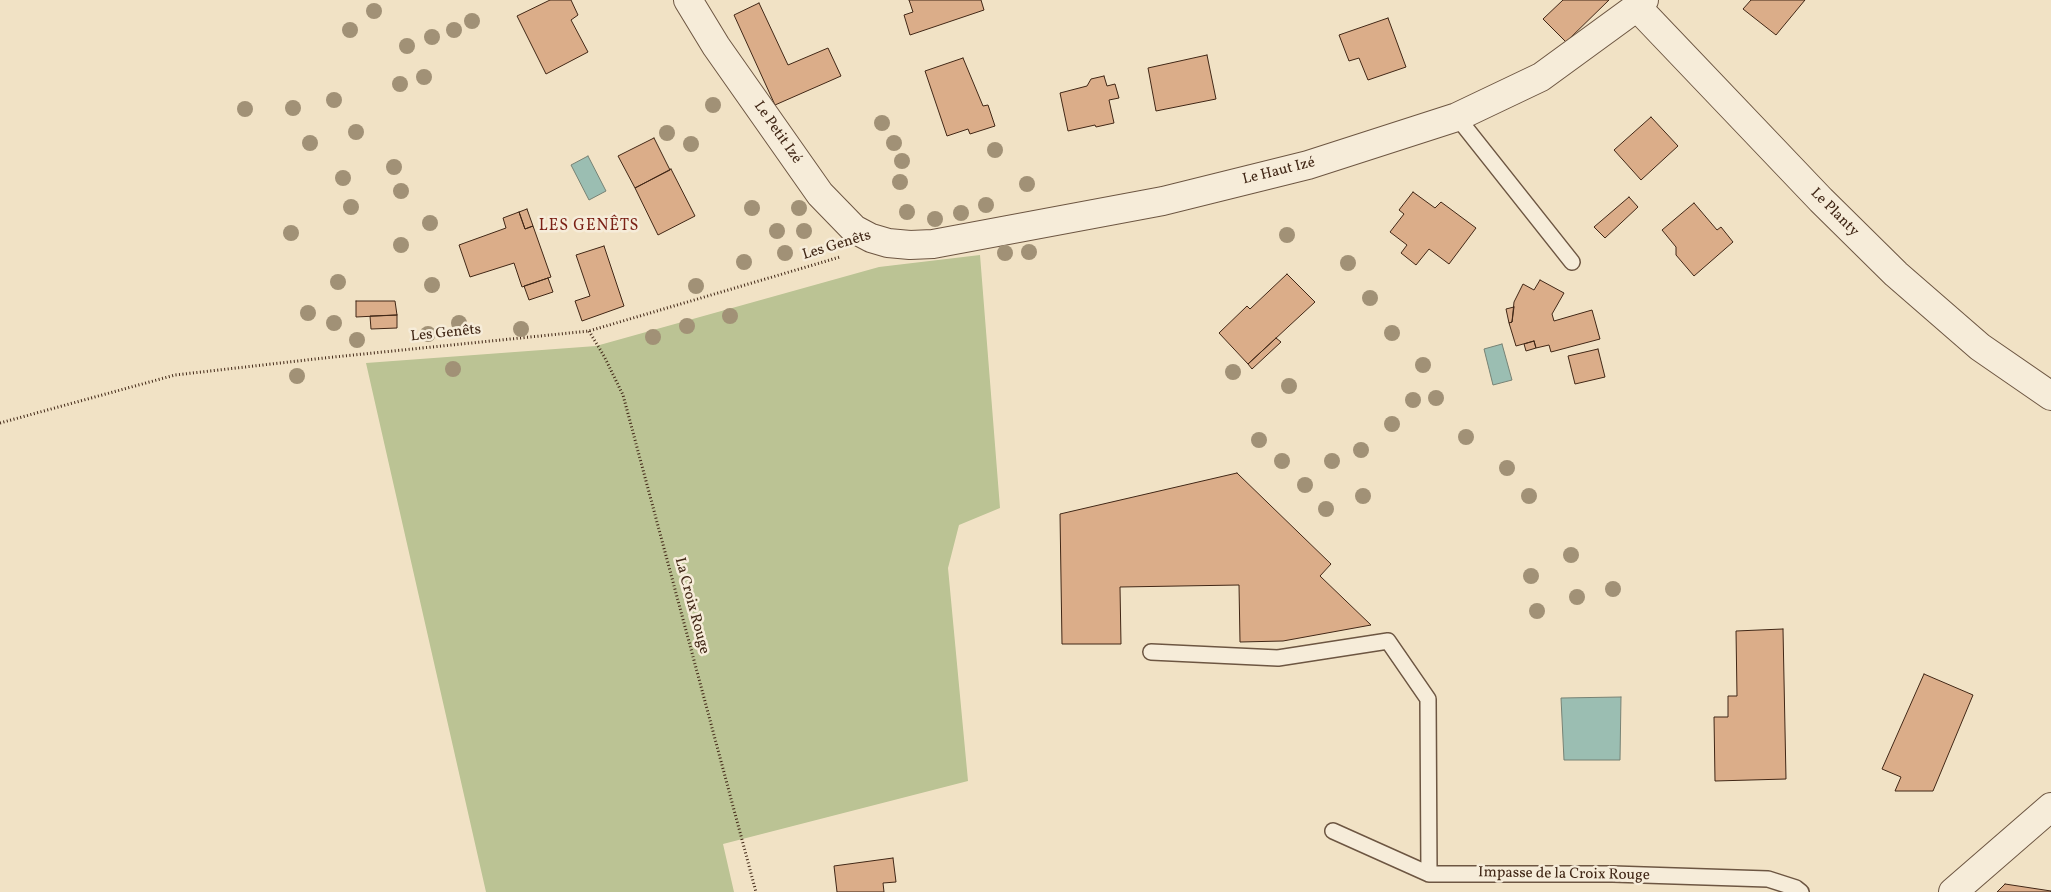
<!DOCTYPE html>
<meta charset="utf-8">
<style>
body{margin:0}
canvas{display:block;background:#f1e2c5}
</style>
<canvas width="2051" height="892"></canvas>
<script>
const g = document.querySelector('canvas').getContext('2d');
g.lineJoin = 'round';
function fillPath(path, color) {
  g.fillStyle = color;
  g.fill(path, 'evenodd');
}
function poly(rows) {
  const path = new Path2D();
  for (const r of rows) {
    path.moveTo(r[0], r[1]);
    for (let i = 2; i < r.length; i += 2) path.lineTo(r[i], r[i + 1]);
  }
  return path;
}
function stroke(path, color, width, dash) {
  g.strokeStyle = color;
  g.lineWidth = width;
  g.lineCap = dash ? 'butt' : 'round';
  g.setLineDash(dash || []);
  g.stroke(path);
}
function write(font, color, halo, rows, align = 'center') {
  g.font = font + ' Vollkorn,serif';
  g.lineWidth = 5;
  g.setLineDash([]);
  g.textBaseline = 'middle';
  g.strokeStyle = halo;
  g.fillStyle = color;
  for (const [text, x, y, turn = 0] of rows) {
    g.save();
    g.translate(x, y);
    g.rotate((+turn || 0) * Math.PI / 180);
    g.textAlign = isNaN(turn) ? turn : align;
    if (halo) g.strokeText(text, 0, 0);
    g.fillText(text, 0, 0);
    g.restore();
  }
}
fillPath(poly([
 [980,255,1000,508,959,525,948,568,968,781,723,844,734,892,486,892,366,363,596,346,879,267]
]), '#bbc394');
const water = poly([
 [588,156,606,191,589,200,571,165,588,156],
 [1502,344,1512,380,1493,385,1484,349,1502,344],
 [1621,697,1620,760,1564,760,1561,698,1621,697]
]);
fillPath(water, '#9bbeb2');
stroke(water, '#778274', 1);
const building = poly([
 [550,0,571,0,578,15,571,20,588,52,546,74,517,16,550,0],
 [909,0,981,0,984,10,910,35,904,15,913,12,909,0],
 [1563,0,1609,0,1566,42,1543,19,1563,0],
 [1751,0,1805,0,1776,35,1743,9,1751,0],
 [759,3,788,65,828,48,841,76,775,105,734,15,759,3],
 [1388,18,1406,67,1368,80,1359,58,1349,61,1339,35,1388,18],
 [1207,55,1216,99,1156,111,1148,68,1207,55],
 [963,58,983,106,988,105,995,126,970,134,968,129,947,136,925,71,963,58],
 [1104,76,1107,86,1115,84,1119,98,1109,100,1114,123,1096,127,1095,125,1068,131,1060,93,1087,86,1091,79,1104,76],
 [1651,117,1678,146,1641,180,1614,150,1651,117],
 [654,138,670,170,635,188,618,156,654,138],
 [671,169,695,216,658,235,635,188,671,169],
 [1413,192,1435,208,1441,202,1476,228,1449,264,1429,249,1416,265,1401,253,1407,245,1390,232,1404,214,1399,210,1413,192],
 [1629,197,1638,207,1605,238,1594,227,1629,197],
 [1694,203,1717,230,1721,227,1733,242,1694,276,1676,255,1676,247,1662,230,1694,203],
 [527,209,533,226,525,229,519,212,527,209],
 [519,212,525,229,533,226,551,277,522,287,514,263,470,277,459,245,506,228,503,218,519,212],
 [604,246,624,306,582,321,575,301,590,296,576,255,604,246],
 [1287,274,1315,302,1248,364,1219,333,1247,306,1250,309,1287,274],
 [548,278,553,292,529,300,524,286,548,278],
 [1540,280,1564,293,1552,314,1554,321,1592,310,1600,339,1551,352,1549,345,1536,348,1534,341,1516,346,1509,323,1512,322,1514,302,1523,284,1534,290,1540,280],
 [356,301,395,301,397,315,356,317,356,301],
 [1514,307,1512,322,1509,323,1506,309,1514,307],
 [397,315,397,328,371,329,370,316,397,315],
 [1276,338,1281,342,1252,369,1248,364,1276,338],
 [1534,341,1536,348,1526,351,1524,344,1534,341],
 [1598,349,1605,377,1575,384,1568,356,1598,349],
 [1237,473,1331,564,1320,576,1371,625,1283,641,1240,642,1239,585,1120,587,1121,644,1062,644,1060,514,1237,473],
 [1783,629,1786,779,1715,781,1714,717,1728,717,1728,696,1737,696,1736,631,1783,629],
 [1924,674,1973,695,1933,791,1895,791,1901,777,1882,769,1924,674],
 [893,858,896,882,883,883,884,892,837,892,834,866,893,858],
 [2005,884,2051,891,2051,892,1997,892,2005,884]
]);
fillPath(building, '#dbad89');
stroke(building, '#412716', 1);
const lane = poly([
 [1457,117,1572,262],
 [1151,652,1278,658,1388,641,1428,699,1429,874],
 [1333,831,1429,874,1613,874,1768,879,1796,888,1801,892]
]);
const street = poly([
 [688,0,716,46,820,194,854,229,871,238,888,243,910,245,933,244,1163,201,1308,165,1457,117,1541,77,1637,7,1644,0],
 [1637,7,1821,200,1896,274,1980,347,2051,396],
 [1953,892,2051,807]
]);
stroke(lane, '#6d5642', 18);
stroke(street, '#6d5642', 30);
stroke(poly([
 [589,331,604,356,623,395,756,892],
 [0,423,175,375,324,358,589,331,840,257]
]), '#412716', 3, [1, 2.5]);
stroke(lane, '#f6ecd9', 15);
stroke(street, '#f6ecd9', 28);
g.fillStyle = '#a19176';
for (const [x, y] of [
 [374,11],
 [472,21],
 [350,30],
 [454,30],
 [432,37],
 [407,46],
 [424,77],
 [400,84],
 [334,100],
 [713,105],
 [293,108],
 [245,109],
 [882,123],
 [356,132],
 [667,133],
 [310,143],
 [894,143],
 [691,144],
 [995,150],
 [902,161],
 [394,167],
 [343,178],
 [900,182],
 [1027,184],
 [401,191],
 [986,205],
 [351,207],
 [752,208],
 [799,208],
 [907,212],
 [961,213],
 [935,219],
 [430,223],
 [777,231],
 [804,231],
 [291,233],
 [1287,235],
 [401,245],
 [1029,252],
 [785,253],
 [1005,253],
 [744,262],
 [1348,263],
 [338,282],
 [432,285],
 [696,286],
 [1370,298],
 [308,313],
 [730,316],
 [334,323],
 [459,323],
 [687,326],
 [521,329],
 [1392,333],
 [428,334],
 [653,337],
 [357,340],
 [1423,365],
 [453,369],
 [1233,372],
 [297,376],
 [1289,386],
 [1436,398],
 [1413,400],
 [1392,424],
 [1466,437],
 [1259,440],
 [1361,450],
 [1282,461],
 [1332,461],
 [1507,468],
 [1305,485],
 [1363,496],
 [1529,496],
 [1326,509],
 [1571,555],
 [1531,576],
 [1613,589],
 [1577,597],
 [1537,611]
]) {
  g.beginPath();
  g.arc(x, y, 8, 0, 2 * Math.PI);
  g.fill();
}
write('15px', '#412716', '#f6ecd9', [
 ["Le Petit Izé",777,133,55],
 ["Le Haut Izé",1279,172,-14],
 ["Le Planty",1834,213,45],
 ["Les Genêts",837,246,-17],
 ["Les Genêts",446,334,-6],
 ["La Croix Rouge",691,606,75],
 ["Impasse de la Croix Rouge",1564,875,1]
]);
g.letterSpacing = '1px';
write('16px', '#7a1f14', '#f6ecd9', [
 ["LES GENÊTS",589,227]
]);
g.letterSpacing = '0px';
</script>
